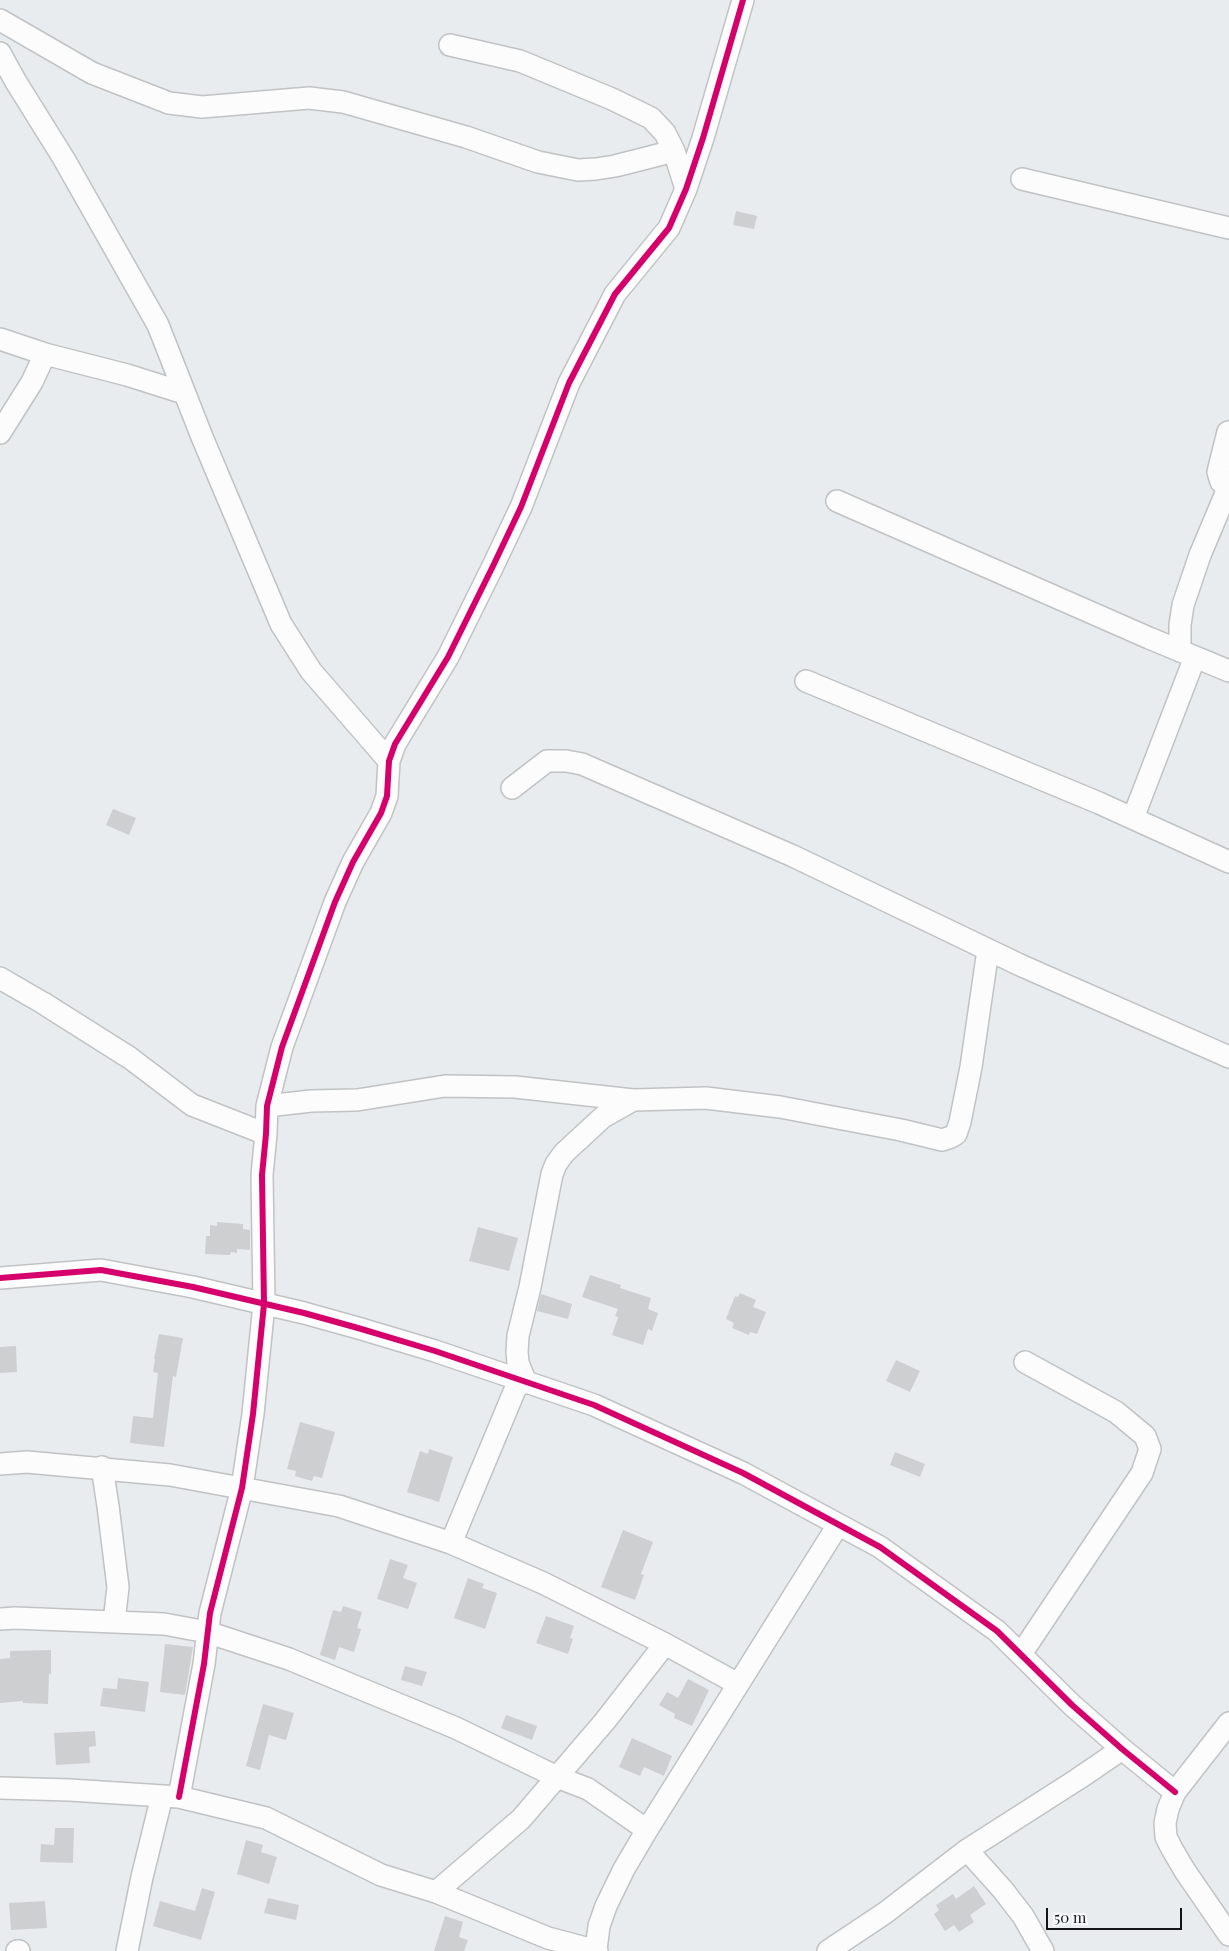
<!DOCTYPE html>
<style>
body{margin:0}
#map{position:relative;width:1229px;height:1951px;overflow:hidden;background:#e9ecee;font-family:"Playfair Display",serif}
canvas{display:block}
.scale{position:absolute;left:1046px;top:1908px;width:136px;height:22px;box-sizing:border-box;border:2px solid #131415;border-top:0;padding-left:6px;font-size:15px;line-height:18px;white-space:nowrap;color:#131415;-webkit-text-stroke:4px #f5f9fc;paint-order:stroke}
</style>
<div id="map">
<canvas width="1229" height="1951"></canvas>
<div class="scale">50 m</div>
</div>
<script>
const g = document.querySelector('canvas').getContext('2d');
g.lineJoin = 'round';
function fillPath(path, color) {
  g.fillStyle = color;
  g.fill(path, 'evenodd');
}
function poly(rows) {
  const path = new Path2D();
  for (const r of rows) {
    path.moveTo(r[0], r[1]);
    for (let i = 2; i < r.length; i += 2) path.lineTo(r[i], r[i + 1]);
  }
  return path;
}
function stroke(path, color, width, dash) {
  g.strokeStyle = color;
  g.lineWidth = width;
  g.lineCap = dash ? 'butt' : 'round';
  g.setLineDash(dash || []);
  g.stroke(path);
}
fillPath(poly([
 [736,211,757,216,754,229,733,225],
 [113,809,136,818,129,835,106,825],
 [217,1222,243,1224,243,1229,250,1230,250,1250,237,1249,237,1253,231,1252,230,1255,205,1254,206,1236,210,1236,210,1225,217,1226],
 [478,1227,518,1238,509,1271,469,1261],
 [590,1275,621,1285,620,1288,651,1298,648,1309,658,1313,652,1331,648,1329,643,1345,612,1335,618,1317,615,1316,618,1309,582,1297],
 [740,1293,756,1300,753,1307,766,1312,757,1334,750,1332,749,1335,732,1328,734,1323,726,1319,735,1296,738,1297],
 [541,1294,572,1304,568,1319,537,1311],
 [159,1334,183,1338,176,1377,173,1376,164,1447,130,1443,133,1416,153,1418,158,1373,153,1372,155,1359,154,1359],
 [16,1346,17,1372,0,1373,0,1347],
 [896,1360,920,1371,910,1392,886,1381],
 [300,1422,335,1432,322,1478,314,1476,312,1481,295,1476,296,1471,287,1469],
 [429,1449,453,1457,439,1502,407,1492,420,1451,428,1454],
 [895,1452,925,1464,920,1477,890,1465],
 [623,1530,653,1542,641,1574,644,1575,635,1600,601,1587],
 [390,1559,408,1565,403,1578,417,1583,408,1609,377,1599],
 [468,1578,484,1584,482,1588,497,1593,485,1629,454,1618],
 [343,1606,362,1612,357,1628,361,1629,354,1652,339,1647,335,1660,320,1655,333,1610,341,1612],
 [546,1616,574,1626,570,1638,573,1639,568,1654,536,1643],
 [165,1644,193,1647,185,1695,160,1692],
 [51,1650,51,1674,49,1674,48,1704,23,1703,23,1701,0,1703,0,1659,10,1658,10,1651],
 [405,1666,427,1672,422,1686,401,1680],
 [118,1678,149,1682,145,1712,100,1706,103,1688,117,1689],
 [688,1679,709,1690,692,1726,674,1718,675,1714,659,1705,667,1692,678,1698],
 [263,1704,294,1713,286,1740,269,1735,260,1770,246,1766],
 [506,1715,537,1726,532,1740,501,1728],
 [95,1731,96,1746,89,1747,90,1763,56,1765,54,1733],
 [632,1738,672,1756,664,1776,644,1767,640,1776,619,1767],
 [55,1828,74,1828,73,1863,40,1862,41,1844,54,1845],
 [246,1840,263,1845,261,1852,277,1857,269,1884,237,1874],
 [974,1886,986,1904,970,1915,974,1922,959,1932,954,1925,945,1931,934,1914,939,1910,936,1905,953,1894,956,1899],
 [202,1888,215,1892,201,1940,153,1926,160,1901,195,1911],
 [268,1898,299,1905,296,1920,264,1913],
 [45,1901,47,1928,11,1930,9,1903],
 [445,1916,463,1922,459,1937,468,1940,464,1951,434,1951]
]), '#cecfd1');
const street = poly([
 [0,20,92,73,169,103,202,107,309,98,343,102,466,137,538,162,578,170,596,169,615,166,674,151],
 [450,45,520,61,612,99,651,118,665,133,674,151,686,189],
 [0,53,16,82,64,159,158,325,202,437,281,624,311,671,389,761],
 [1022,179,1229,228],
 [0,339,45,354,127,375,184,393],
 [1228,432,1218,472,1221,482,1229,487],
 [0,433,32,382,45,354],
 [837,501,1149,638,1229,671],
 [1180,651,1180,625,1183,605,1200,555,1229,486],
 [806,681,1099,803,1229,862],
 [512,788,547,761,566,761,582,764,793,856,1020,965,1229,1057],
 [1133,818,1195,657],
 [0,978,43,1003,130,1058,192,1105,266,1134],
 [267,1106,311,1101,357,1100,445,1086,515,1087,633,1100],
 [0,1278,101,1270,193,1287,304,1313,358,1328,435,1351,594,1405,743,1473,880,1547,997,1631,1072,1705,1122,1749,1175,1792],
 [526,1383,518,1363,517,1352,518,1336,530,1287,552,1174,556,1164,564,1153,603,1117,633,1100,706,1098,780,1107,901,1130,942,1140,951,1137,956,1134,960,1122,971,1067,988,950],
 [0,1464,27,1462,170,1475,339,1506,451,1543,543,1583,665,1644,738,1684],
 [102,1467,108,1506,118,1587,114,1622],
 [451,1543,519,1380],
 [0,1619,15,1618,164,1624,207,1632,289,1659,456,1728,557,1777,588,1789,647,1830],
 [1021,1654,1142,1473,1150,1449,1145,1436,1116,1412,1025,1362],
 [1229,1723,1175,1792,1168,1809,1165,1823,1166,1837,1172,1849,1185,1871,1229,1935],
 [0,1788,70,1790,179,1797,266,1818,381,1875,436,1892,548,1938,597,1951],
 [179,1797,204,1664,210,1613,242,1488,253,1414,264,1304,262,1175,266,1134,267,1106,282,1047,335,902,353,862,381,813,387,796,389,761,395,744,448,657,493,566,521,507,569,383,615,294,669,228,686,189,703,138,743,0],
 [967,1850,1003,1890,1023,1916,1043,1951],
 [436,1892,521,1819,605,1721,665,1644],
 [596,1950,599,1926,606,1906,624,1869,647,1830,838,1525],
 [17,1951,19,1951],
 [127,1951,142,1877,162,1796],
 [828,1951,885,1913,967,1850,1078,1779,1122,1749]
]);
stroke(street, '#c0c2c3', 24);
stroke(street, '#fcfcfc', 21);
stroke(poly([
 [0,1278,101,1270,193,1287,304,1313,358,1328,435,1351,594,1405,743,1473,880,1547,997,1631,1072,1705,1122,1749,1175,1792],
 [179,1797,204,1664,210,1613,242,1488,253,1414,264,1304,262,1175,266,1134,267,1106,282,1047,335,902,353,862,381,813,387,796,389,761,395,744,448,657,493,566,521,507,569,383,615,294,669,228,686,189,703,138,743,0]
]), '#d6006c', 6);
</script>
